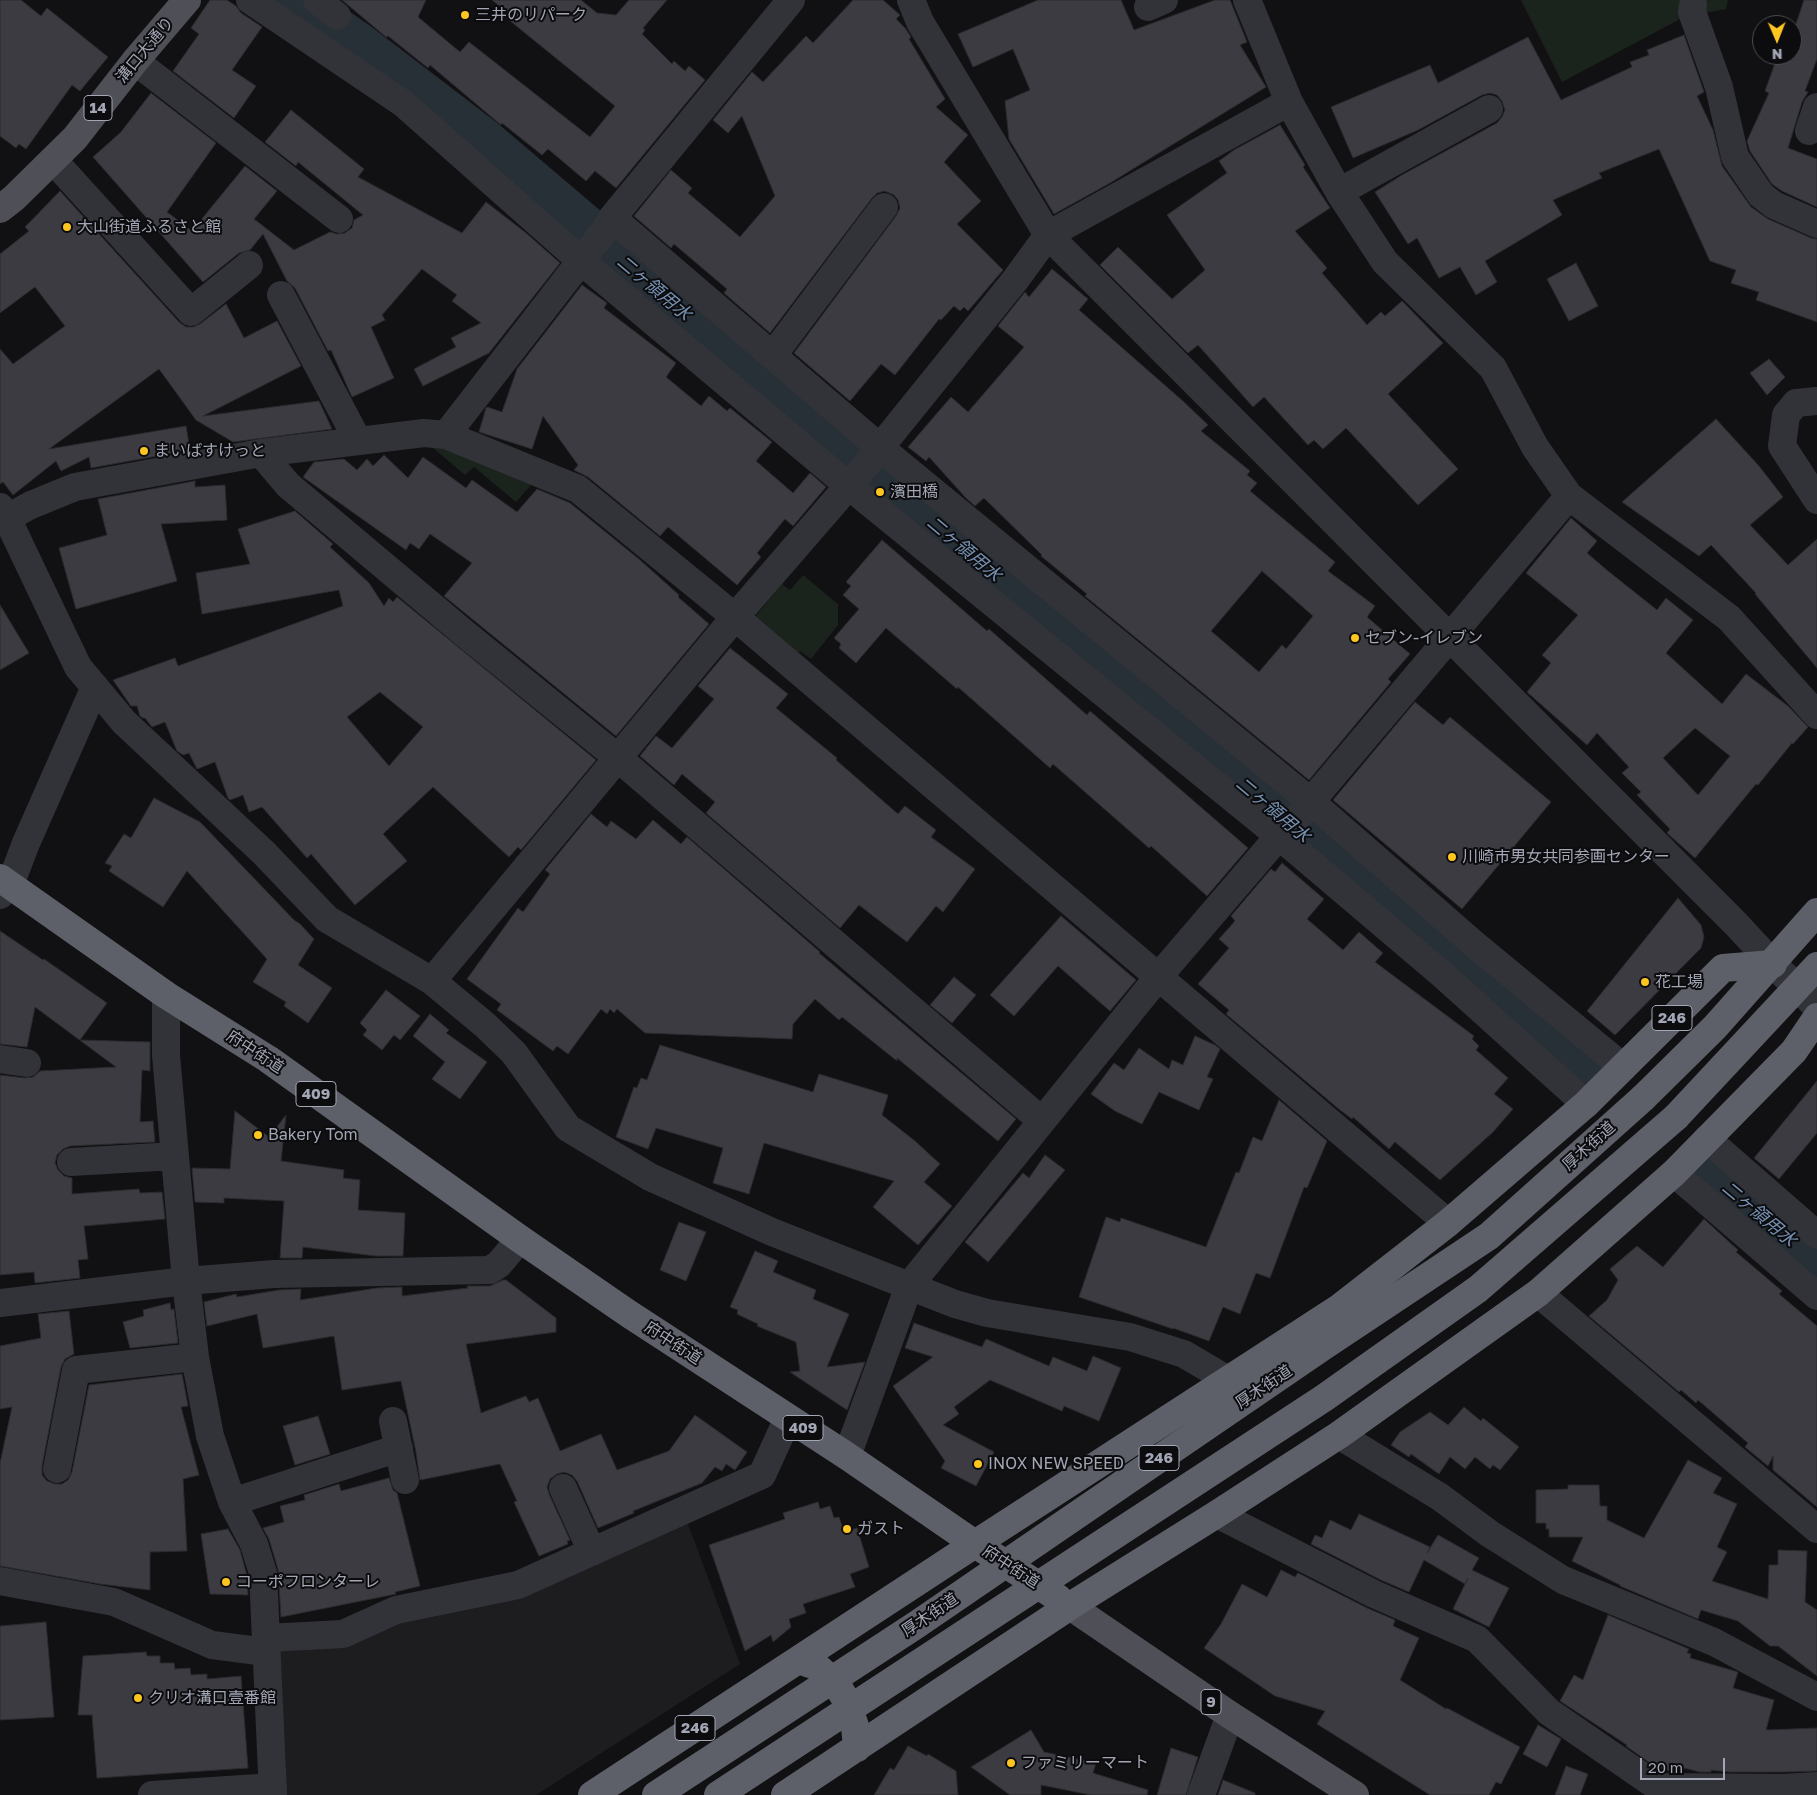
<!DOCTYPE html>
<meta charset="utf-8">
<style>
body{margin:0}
#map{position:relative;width:1817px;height:1795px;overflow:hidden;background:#111113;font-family:"Golos Text",sans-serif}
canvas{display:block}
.north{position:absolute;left:1752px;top:15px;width:50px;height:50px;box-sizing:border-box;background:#0c0c0e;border:1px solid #484a51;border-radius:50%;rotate:179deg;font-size:14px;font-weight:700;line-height:20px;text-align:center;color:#a2a6b5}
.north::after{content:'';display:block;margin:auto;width:18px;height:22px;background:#fcc520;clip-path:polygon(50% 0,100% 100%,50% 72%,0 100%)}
.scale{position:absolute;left:1640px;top:1758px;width:85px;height:22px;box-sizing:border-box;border:2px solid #a2a6b5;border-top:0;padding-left:6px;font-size:15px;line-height:18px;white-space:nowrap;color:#a2a6b5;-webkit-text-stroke:4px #0c0c0e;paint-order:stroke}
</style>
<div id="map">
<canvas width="1817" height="1795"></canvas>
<div class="north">N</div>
<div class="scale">20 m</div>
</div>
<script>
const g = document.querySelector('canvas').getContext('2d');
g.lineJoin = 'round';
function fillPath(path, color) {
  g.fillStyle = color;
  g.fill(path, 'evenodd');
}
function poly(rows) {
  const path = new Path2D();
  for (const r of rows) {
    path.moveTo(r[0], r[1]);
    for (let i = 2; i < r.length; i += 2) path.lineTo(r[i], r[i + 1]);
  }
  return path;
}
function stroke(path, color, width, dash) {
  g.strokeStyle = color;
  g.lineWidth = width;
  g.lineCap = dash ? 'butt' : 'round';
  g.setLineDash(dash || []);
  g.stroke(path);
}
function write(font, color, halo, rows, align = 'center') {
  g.font = font + ' "Golos Text","Noto Sans JP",sans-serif';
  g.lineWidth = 4;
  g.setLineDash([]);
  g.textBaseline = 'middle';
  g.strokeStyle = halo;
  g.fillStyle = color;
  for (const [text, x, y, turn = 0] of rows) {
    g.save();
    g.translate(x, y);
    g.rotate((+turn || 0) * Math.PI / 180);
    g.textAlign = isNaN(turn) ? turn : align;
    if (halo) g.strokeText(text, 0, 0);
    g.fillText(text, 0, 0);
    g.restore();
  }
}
fillPath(poly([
 [688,1524,740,1664,536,1795,282,1795,276,1654,290,1644,401,1618,599,1559]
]), '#1d1d20');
fillPath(poly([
 [1521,0,1728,0,1726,9,1684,17,1562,82],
 [436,445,531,485,516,502,474,467,465,475,433,448],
 [803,575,838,604,838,625,811,659,800,651,794,658,750,623,782,584,790,590]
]), '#1b231d');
stroke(poly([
 [288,0,356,47,479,141,784,400,1419,932,1588,1066],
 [1701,1165,1817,1263]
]), '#272f37', 51);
const building = poly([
 [0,0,21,0,41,16,47,8,108,57,80,91,72,85,26,149,19,144,16,148,0,136,0,0],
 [210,0,227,0,236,6,241,13,262,27,232,70,256,86,234,118,173,71,199,34,191,28,210,0],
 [342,0,426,0,418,17,460,52,469,42,590,137,615,106,509,20,512,16,492,0,581,0,597,13,616,15,629,0,667,0,643,28,645,30,642,34,672,64,674,61,685,71,689,66,705,80,616,188,595,171,586,181,548,149,542,155,502,123,501,125,430,65,428,68,388,36,386,37,342,0],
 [853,0,883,0,900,15,896,19,905,28,911,37,909,39,945,99,936,107,968,135,944,162,981,201,957,224,1003,270,968,311,964,307,960,311,954,306,941,320,939,319,895,375,881,364,850,401,794,353,896,216,900,208,898,200,894,195,885,191,877,193,872,198,770,333,724,293,727,289,674,244,671,248,634,216,671,170,692,188,688,193,740,237,775,196,742,116,728,133,713,120,752,72,763,82,806,36,813,43,853,0],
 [1038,0,1121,0,1134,30,1215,0,1230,0,1247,42,1240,45,1266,87,1110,183,1054,214,1009,139,1005,101,1030,90,1013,49,973,67,958,34,1038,0],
 [1804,0,1817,0,1817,59,1805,91,1808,92,1802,102,1788,148,1817,159,1817,207,1782,191,1772,184,1750,151,1747,141,1769,93,1765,91,1778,55,1792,55,1792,28,1794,30,1804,0],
 [1684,35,1704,92,1697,96,1713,130,1722,166,1751,207,1768,219,1811,238,1817,239,1817,322,1756,300,1759,292,1731,283,1736,270,1710,261,1659,149,1599,173,1602,178,1553,200,1562,215,1485,261,1497,282,1476,295,1460,267,1439,278,1417,238,1408,244,1375,192,1402,175,1497,123,1502,117,1505,110,1502,101,1497,95,1490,93,1482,95,1418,130,1353,158,1331,107,1430,65,1438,83,1528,37,1561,100,1632,67,1630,62,1649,55,1647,50,1684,35],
 [151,93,216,143,167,212,192,231,245,166,277,191,254,219,294,250,330,232,337,234,345,233,352,228,354,220,363,215,298,162,296,166,265,142,291,110,364,169,358,177,462,233,486,202,526,233,560,263,489,353,423,386,414,369,456,347,451,338,481,323,452,301,457,295,422,269,382,315,385,320,371,327,394,378,352,397,331,350,328,351,295,288,287,281,263,234,250,250,239,253,203,282,93,157,121,132,151,93],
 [1280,125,1305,165,1303,167,1330,208,1295,231,1327,268,1322,273,1367,325,1381,312,1385,316,1402,301,1443,343,1388,394,1458,469,1418,505,1346,428,1323,449,1314,440,1308,445,1264,397,1253,407,1198,345,1188,353,1100,265,1118,247,1172,299,1205,270,1167,215,1227,173,1219,161,1234,150,1280,125],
 [60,191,179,322,186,327,193,327,200,324,226,304,244,338,277,321,301,366,203,416,319,401,332,429,233,442,196,420,159,369,49,449,186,426,190,450,91,468,89,457,61,471,56,461,13,495,3,482,0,484,0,349,13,364,65,326,35,287,0,313,0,254,29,231,25,227,60,191],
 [1576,263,1598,306,1569,321,1547,279,1576,263],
 [1052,269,1088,299,1079,310,1184,402,1208,425,1201,431,1250,471,1247,475,1257,483,1250,491,1335,562,1328,571,1375,606,1367,617,1410,654,1388,679,1391,682,1309,780,1085,596,1087,594,1041,556,1042,555,984,498,975,506,966,498,929,457,926,461,908,447,951,397,968,412,1024,347,998,326,1025,292,1029,297,1052,269],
 [1262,571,1313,616,1286,649,1282,645,1259,672,1211,631,1262,571],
 [582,285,607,303,604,308,676,363,666,377,701,406,709,396,727,411,730,408,772,442,756,461,793,493,810,473,826,487,793,526,785,519,757,553,761,557,737,585,668,527,660,536,588,477,574,470,578,465,543,416,532,449,479,432,486,408,487,407,502,412,517,369,582,285],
 [1769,359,1785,377,1767,395,1750,373,1769,359],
 [1716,419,1759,466,1783,497,1750,525,1788,565,1817,539,1817,668,1755,594,1756,593,1711,545,1699,556,1622,502,1716,419],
 [384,455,408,478,423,457,466,488,472,480,517,512,537,489,570,503,640,560,679,595,678,597,709,624,616,736,444,596,472,563,430,534,419,549,410,543,406,550,303,477,314,462,344,459,357,470,367,459,373,466,384,455],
 [195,481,195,487,225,485,227,520,161,524,177,581,76,609,59,548,107,535,98,499,195,481],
 [295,511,333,544,330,547,369,583,384,606,389,598,393,602,397,597,596,760,521,850,518,847,509,857,433,787,383,834,407,861,355,905,311,854,307,858,262,807,249,812,243,795,230,800,228,798,215,762,197,769,189,753,183,755,177,751,165,722,152,727,145,718,143,718,140,716,137,706,131,706,113,680,175,658,178,666,343,606,339,590,202,614,196,573,250,564,238,529,295,511],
 [380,692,423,727,389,766,347,717,380,692],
 [1571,518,1597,541,1587,553,1608,571,1657,610,1666,598,1693,620,1666,653,1722,704,1746,674,1788,706,1808,727,1793,744,1792,743,1758,785,1756,784,1695,858,1667,833,1670,829,1637,795,1641,792,1622,773,1629,767,1597,733,1587,745,1527,692,1551,663,1542,655,1578,615,1526,573,1571,518],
 [1695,728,1730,756,1698,795,1663,758,1695,728],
 [882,540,987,631,989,629,1087,715,1090,711,1248,848,1207,896,1151,846,1149,848,1053,764,1050,768,958,687,957,689,886,628,856,663,839,648,841,644,834,638,859,609,843,595,851,586,846,582,882,540],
 [0,605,29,653,0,670,0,605],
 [730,648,788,694,776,708,837,758,836,760,898,814,905,806,936,830,931,837,975,869,943,912,936,906,907,942,859,905,840,928,706,813,715,802,682,774,674,785,640,756,656,736,672,748,714,699,698,686,730,648],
 [1415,702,1443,725,1450,717,1551,802,1462,909,1333,800,1415,702],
 [154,798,200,822,294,920,300,924,314,939,298,965,332,988,308,1023,284,1006,286,1002,253,982,267,959,187,871,163,907,109,871,112,866,105,863,124,834,131,838,154,798],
 [591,814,607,827,611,821,636,839,653,820,681,844,687,837,820,952,819,953,1016,1119,998,1141,897,1058,897,1061,842,1017,839,1020,815,999,793,1024,792,1039,645,1033,617,1009,614,1013,610,1009,607,1014,601,1009,568,1054,557,1046,553,1051,497,1010,501,1004,467,979,518,908,523,912,550,874,545,870,591,814],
 [1282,863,1324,899,1307,919,1343,950,1359,932,1383,953,1375,962,1474,1036,1472,1039,1479,1046,1476,1050,1508,1078,1494,1094,1513,1109,1493,1132,1440,1180,1395,1142,1389,1149,1353,1117,1352,1119,1340,1110,1226,1014,1229,1010,1198,984,1229,948,1219,939,1235,921,1231,916,1271,869,1275,872,1282,863],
 [1678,898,1701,925,1704,937,1701,948,1615,1035,1587,1011,1678,898],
 [1061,916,1136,980,1110,1011,1058,966,1014,1016,990,995,1061,916],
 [0,931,43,960,44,959,107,1003,80,1040,150,1042,150,1071,142,1070,140,1122,153,1121,155,1142,70,1146,63,1149,57,1155,55,1163,58,1170,64,1176,72,1178,72,1194,139,1189,140,1193,162,1192,165,1219,84,1226,88,1259,78,1260,80,1278,35,1283,34,1272,0,1275,0,1075,25,1078,33,1077,40,1071,116,1067,35,1007,27,1047,0,1044,0,931],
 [954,977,976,995,952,1023,930,1005,954,977],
 [386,990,420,1016,400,1040,394,1035,382,1050,363,1035,367,1030,360,1023,386,990],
 [430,1014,449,1030,446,1033,487,1062,460,1099,432,1079,445,1062,413,1036,430,1014],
 [1195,1036,1215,1045,1220,1049,1207,1077,1213,1079,1199,1110,1159,1092,1142,1124,1115,1111,1091,1094,1114,1063,1124,1070,1139,1048,1169,1069,1172,1060,1183,1065,1195,1036],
 [660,1045,813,1092,819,1074,888,1095,882,1115,915,1141,940,1164,924,1182,952,1206,918,1245,873,1207,894,1181,764,1143,749,1194,713,1183,723,1148,656,1128,648,1149,616,1137,634,1087,637,1088,641,1078,647,1080,660,1045],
 [1817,1081,1817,1133,1779,1179,1754,1158,1817,1081],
 [1279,1100,1327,1141,1307,1188,1304,1187,1270,1278,1256,1273,1240,1314,1223,1307,1209,1341,1173,1328,1173,1329,1079,1297,1106,1217,1120,1222,1121,1218,1206,1247,1236,1172,1239,1173,1253,1137,1262,1141,1279,1100],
 [235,1111,269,1137,286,1115,281,1161,344,1170,343,1178,360,1180,358,1210,405,1213,403,1256,376,1256,303,1247,302,1258,280,1258,284,1201,224,1198,224,1203,195,1202,192,1168,230,1169,235,1111],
 [1045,1155,1065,1170,988,1262,965,1242,1023,1173,1029,1178,1045,1155],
 [1704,1219,1738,1250,1736,1252,1782,1291,1779,1294,1817,1326,1817,1507,1773,1470,1773,1456,1768,1466,1745,1447,1748,1443,1698,1400,1696,1403,1681,1390,1679,1392,1589,1316,1607,1300,1618,1280,1610,1269,1637,1246,1663,1267,1704,1219],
 [679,1222,706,1232,686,1281,660,1270,679,1222],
 [755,1251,778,1261,773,1272,816,1290,813,1299,849,1314,827,1367,865,1362,847,1410,790,1372,800,1371,796,1342,757,1326,758,1324,737,1314,738,1310,730,1307,755,1251],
 [503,1280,506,1280,556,1318,556,1332,466,1344,481,1413,526,1396,529,1402,538,1398,560,1451,601,1434,617,1470,669,1451,695,1415,747,1452,735,1470,726,1464,722,1471,715,1467,702,1483,633,1511,634,1513,598,1528,577,1481,572,1475,564,1472,557,1474,550,1479,547,1487,549,1494,570,1540,567,1541,568,1544,539,1556,514,1502,517,1501,500,1464,420,1480,416,1452,401,1381,342,1390,334,1336,263,1348,257,1314,207,1326,204,1302,236,1294,237,1297,279,1290,301,1289,300,1300,377,1288,402,1287,402,1296,468,1288,467,1286,490,1286,503,1280],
 [170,1303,171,1310,174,1309,178,1343,130,1348,123,1322,144,1316,143,1310,170,1303],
 [69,1311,74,1354,65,1359,61,1367,42,1466,42,1475,47,1481,55,1484,62,1484,68,1480,72,1472,89,1385,182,1374,188,1406,181,1407,199,1475,183,1479,187,1551,150,1552,150,1590,100,1584,0,1566,0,1463,12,1407,0,1409,0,1346,41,1338,38,1314,69,1311],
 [914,1323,982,1347,986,1339,1049,1366,1053,1357,1087,1371,1093,1356,1121,1368,1099,1421,1064,1406,1062,1411,990,1380,954,1407,959,1414,943,1425,994,1452,976,1486,941,1468,945,1461,893,1386,933,1357,905,1348,914,1323],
 [1464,1407,1481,1421,1483,1418,1519,1447,1500,1470,1493,1465,1490,1469,1475,1457,1465,1469,1450,1457,1439,1474,1411,1454,1409,1457,1391,1445,1400,1432,1430,1412,1448,1425,1464,1407],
 [318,1416,330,1454,295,1465,283,1426,318,1416],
 [1688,1460,1722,1478,1713,1493,1737,1504,1717,1547,1727,1552,1712,1581,1768,1599,1769,1565,1778,1565,1778,1550,1807,1551,1805,1602,1817,1610,1817,1676,1778,1646,1770,1646,1738,1621,1701,1610,1698,1619,1620,1586,1620,1585,1572,1561,1583,1537,1549,1537,1549,1529,1546,1529,1546,1523,1536,1523,1536,1490,1568,1489,1568,1485,1599,1485,1600,1506,1607,1506,1607,1520,1644,1538,1688,1460],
 [389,1478,393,1490,397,1493,420,1586,395,1592,396,1594,281,1617,278,1569,269,1539,263,1528,284,1522,280,1506,305,1500,304,1495,339,1484,341,1491,389,1478],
 [818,1502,820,1509,830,1506,834,1518,839,1517,844,1532,857,1528,869,1567,850,1574,855,1587,803,1604,806,1613,789,1619,791,1627,773,1642,771,1635,745,1651,709,1545,785,1519,783,1513,818,1502],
 [1359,1514,1430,1547,1427,1553,1438,1535,1479,1558,1472,1570,1509,1588,1489,1627,1453,1609,1468,1578,1465,1584,1424,1560,1409,1592,1381,1580,1311,1544,1315,1535,1322,1538,1330,1520,1351,1530,1359,1514],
 [228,1529,240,1550,247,1576,248,1595,210,1594,201,1534,228,1529],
 [1281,1570,1295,1577,1298,1573,1367,1608,1395,1620,1393,1626,1419,1638,1400,1680,1446,1709,1447,1708,1520,1747,1501,1784,1496,1782,1489,1795,1430,1795,1317,1724,1325,1711,1275,1696,1204,1648,1221,1624,1242,1584,1267,1597,1281,1570],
 [1608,1615,1689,1649,1687,1653,1691,1654,1690,1658,1738,1672,1733,1688,1774,1700,1766,1730,1817,1728,1817,1771,1783,1772,1729,1772,1711,1770,1711,1772,1700,1772,1684,1768,1683,1772,1671,1771,1657,1768,1626,1746,1627,1745,1560,1701,1574,1675,1583,1680,1608,1615],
 [46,1622,54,1717,0,1720,0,1626,46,1622],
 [146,1652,147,1656,160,1656,160,1663,174,1663,175,1669,190,1668,191,1675,207,1674,207,1679,241,1676,248,1768,97,1778,92,1715,78,1715,83,1656,146,1652],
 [1538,1725,1561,1739,1547,1767,1523,1754,1538,1725],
 [1031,1730,1044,1752,1096,1763,1093,1773,1148,1790,1147,1795,1091,1795,1041,1785,1041,1795,1010,1795,971,1767,1031,1730],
 [908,1746,927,1756,928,1754,956,1771,958,1795,874,1795,890,1768,894,1770,908,1746],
 [1171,1748,1198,1757,1186,1795,1157,1795,1171,1748],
 [1566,1766,1588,1774,1580,1795,1555,1795,1566,1766],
 [1223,1780,1255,1793,1255,1795,1218,1795,1223,1780]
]);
fillPath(building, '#3b3b41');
stroke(building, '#2b2b2f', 1);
stroke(poly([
 [250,0,404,104,580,260,849,486,1279,836,1443,975,1586,1104],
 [317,0,337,16],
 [911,0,920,22,1048,235,1736,924,1773,964,1817,1007],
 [1247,0,1289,102,1339,192,1385,262,1493,368,1535,447,1569,496,1729,618,1817,715],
 [1693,5,1692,12,1719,87,1735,157,1761,195,1774,205,1817,224],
 [1148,7,1164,0],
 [135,61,339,219],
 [1809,131,1817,107],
 [53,160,191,312,249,265],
 [1339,192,1489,109],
 [612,218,879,447,1310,801,1474,944,1623,1067],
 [281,295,358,441],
 [773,355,884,207],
 [1817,401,1796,403,1786,415,1782,446,1817,500],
 [446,435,604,231,612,218,791,0],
 [261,453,288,485,464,633,618,758,1042,1121],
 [0,507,7,518,78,667,124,722,264,853,327,919,432,981,485,1025,514,1053,568,1128,650,1177,772,1232,955,1304,987,1313,1130,1337,1184,1354,1228,1380],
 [7,518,31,505,75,487,261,453,424,433,446,435,578,489,735,617,1448,1223],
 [0,895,10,885,26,843,95,687],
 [432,981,735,617,857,476,1016,279,1048,235,1289,102],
 [166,995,166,1055,186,1281,195,1357,210,1436,232,1502,254,1544,263,1573,273,1795],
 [0,1059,27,1063],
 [1707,1139,1817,1235],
 [71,1162,175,1156],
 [1674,1173,1817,1296],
 [1538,1293,1817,1529],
 [0,1303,186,1281,274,1274,490,1270,499,1264,520,1239],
 [393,1421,405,1480],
 [1339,1435,1440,1497,1490,1534,1563,1580,1714,1642,1817,1697],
 [847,1456,909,1286,1159,976,1279,836,1302,812,1569,496],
 [57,1469,76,1370,195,1357],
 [563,1488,592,1552],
 [232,1502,399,1448],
 [1217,1514,1374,1594,1477,1639,1549,1712,1658,1787,1783,1788,1817,1786],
 [0,1581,114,1602,212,1645,266,1652],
 [266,1638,343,1634,396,1610,518,1585,762,1475,788,1418],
 [152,1795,273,1787],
 [1201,1795,1230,1715]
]), '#323338', 28);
stroke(poly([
 [0,209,14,198,75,138,135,61,187,0],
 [1070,1606,1230,1715,1355,1795]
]), '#4e4f57', 28);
stroke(poly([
 [0,878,166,995,268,1059,520,1239,629,1314,847,1456,975,1544,1058,1598],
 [1643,1098,1715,1027,1817,912],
 [1676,1117,1817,966],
 [798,1660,816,1666,837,1685,846,1700,855,1726,857,1748],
 [592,1795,975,1544,1339,1308,1448,1223,1586,1104,1723,968,1773,964],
 [785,1795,1070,1606,1217,1514,1339,1435,1538,1293,1674,1173,1794,1051,1817,1017]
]), '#5e6069', 28);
stroke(poly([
 [656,1795,916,1625,1324,1346,1489,1236,1643,1098],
 [718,1795,1324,1398,1478,1289,1676,1117]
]), '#5e6069', 28);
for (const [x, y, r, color] of [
 [465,15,5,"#fcc520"],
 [67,227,5,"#fcc520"],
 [144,451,5,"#fcc520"],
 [880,492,5,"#fcc520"],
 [1355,638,5,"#fcc520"],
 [1452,857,5,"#fcc520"],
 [1645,982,5,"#fcc520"],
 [258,1135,5,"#fcc520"],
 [978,1464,5,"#fcc520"],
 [847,1529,5,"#fcc520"],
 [226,1582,5,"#fcc520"],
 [138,1698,5,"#fcc520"],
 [1011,1763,5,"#fcc520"]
]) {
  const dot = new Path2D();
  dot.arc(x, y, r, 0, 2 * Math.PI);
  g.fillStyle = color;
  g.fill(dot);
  stroke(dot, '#0c0c0e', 2);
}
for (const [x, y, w] of [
 [98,108,28],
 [1672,1018,40],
 [316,1094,40],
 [803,1428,40],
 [1159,1458,40],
 [1211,1702,20],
 [695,1728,40]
]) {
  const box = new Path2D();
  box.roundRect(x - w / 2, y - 12.5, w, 25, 4);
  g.fillStyle = '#0c0c0e';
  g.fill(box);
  stroke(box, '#a2a6b5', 1);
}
write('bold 15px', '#a2a6b5', null, [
 ["14",98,108],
 ["246",1672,1018],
 ["409",316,1094],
 ["409",803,1428],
 ["246",1159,1458],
 ["9",1211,1702],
 ["246",695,1728]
]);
write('16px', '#a2a6b5', '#0c0c0e', [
 ["三井のリパーク",475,15],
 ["大山街道ふるさと館",77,227],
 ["まいばすけっと",154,451],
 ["濱田橋",890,492],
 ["セブン-イレブン",1365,638],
 ["川崎市男女共同参画センター",1462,857],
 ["花工場",1655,982],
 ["Bakery Tom",268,1135],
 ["INOX NEW SPEED",988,1464],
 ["ガスト",857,1529],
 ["コーポフロンターレ",236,1582],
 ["クリオ溝口壹番館",148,1698],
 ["ファミリーマート",1021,1763]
], 'left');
write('16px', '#a2a6b5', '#0c0c0e', [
 ["溝口大通り",145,50,-50],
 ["府中街道",255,1052,33],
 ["厚木街道",1589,1146,-42],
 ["府中街道",673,1343,33],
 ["厚木街道",1264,1387,-34],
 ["府中街道",1011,1567,33],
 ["厚木街道",930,1615,-34]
]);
write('italic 18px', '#7691b2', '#0c0c0e', [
 ["二ヶ領用水",654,288,40],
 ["二ヶ領用水",964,549,40],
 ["二ヶ領用水",1273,810,40],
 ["二ヶ領用水",1759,1214,40]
]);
</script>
